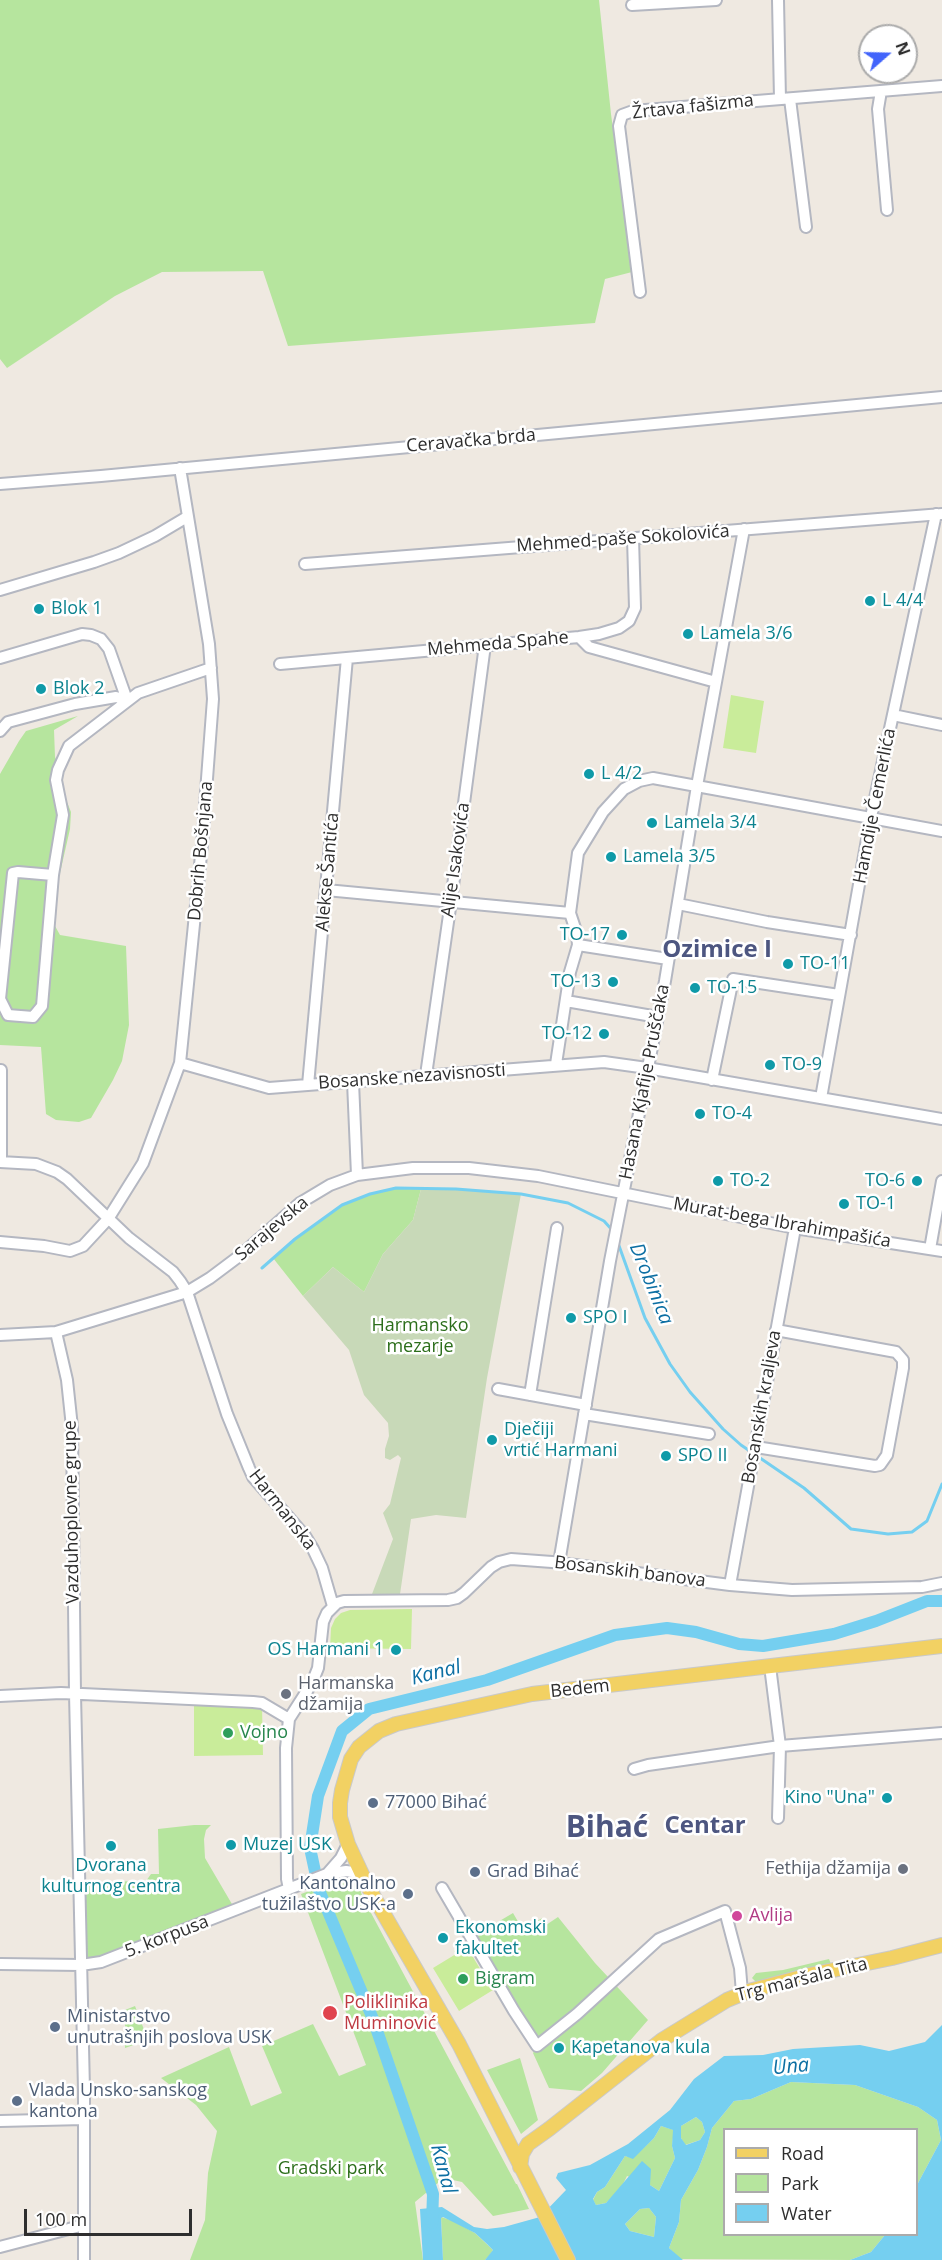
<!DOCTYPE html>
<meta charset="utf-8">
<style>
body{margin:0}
#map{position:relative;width:942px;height:2260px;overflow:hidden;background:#efe9e1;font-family:"Open Sans",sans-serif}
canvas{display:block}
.legend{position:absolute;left:723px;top:2128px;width:195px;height:108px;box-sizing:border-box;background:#fff;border:2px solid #ababab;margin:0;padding:8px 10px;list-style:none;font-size:18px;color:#2e2e2e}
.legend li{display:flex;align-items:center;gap:12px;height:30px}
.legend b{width:30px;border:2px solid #ababab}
.north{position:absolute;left:858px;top:24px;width:60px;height:60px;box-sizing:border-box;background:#fff;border:2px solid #ababab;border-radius:50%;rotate:70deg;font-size:16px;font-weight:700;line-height:24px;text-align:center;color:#2e2e2e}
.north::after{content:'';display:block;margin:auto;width:21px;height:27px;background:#4264fb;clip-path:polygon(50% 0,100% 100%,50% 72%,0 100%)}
.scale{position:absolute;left:24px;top:2209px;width:168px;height:27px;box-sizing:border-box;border:3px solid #2e2e2e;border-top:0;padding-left:8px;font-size:18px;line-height:21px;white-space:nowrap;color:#2e2e2e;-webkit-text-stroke:4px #fff;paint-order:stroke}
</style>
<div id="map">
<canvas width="942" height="2260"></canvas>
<ul class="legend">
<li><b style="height:8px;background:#f2d163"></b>Road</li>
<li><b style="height:16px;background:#b6e59e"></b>Park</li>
<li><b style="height:16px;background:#75cff0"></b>Water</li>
</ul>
<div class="north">N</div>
<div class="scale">100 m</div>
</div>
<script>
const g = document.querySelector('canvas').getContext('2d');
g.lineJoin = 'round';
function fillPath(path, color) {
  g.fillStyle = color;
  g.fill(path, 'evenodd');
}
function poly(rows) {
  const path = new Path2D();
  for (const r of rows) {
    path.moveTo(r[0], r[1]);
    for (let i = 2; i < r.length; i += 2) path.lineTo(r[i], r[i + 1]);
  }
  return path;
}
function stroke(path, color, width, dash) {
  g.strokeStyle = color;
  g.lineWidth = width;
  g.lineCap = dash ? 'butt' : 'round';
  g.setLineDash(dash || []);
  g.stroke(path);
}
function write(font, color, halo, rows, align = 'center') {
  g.font = font + ' "Open Sans",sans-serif';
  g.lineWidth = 5;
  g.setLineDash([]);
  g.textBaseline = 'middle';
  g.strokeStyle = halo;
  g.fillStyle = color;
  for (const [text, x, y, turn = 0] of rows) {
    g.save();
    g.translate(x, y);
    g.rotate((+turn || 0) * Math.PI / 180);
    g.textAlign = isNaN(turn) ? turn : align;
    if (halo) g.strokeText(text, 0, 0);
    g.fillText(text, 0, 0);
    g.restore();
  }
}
fillPath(poly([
 [0,0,599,0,611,114,632,272,605,279,595,323,288,346,263,271,162,272,115,296,7,368,0,359],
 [78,716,54,730,55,757,59,767,57,777,71,812,70,829,50,917,60,935,126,946,129,1025,122,1061,113,1080,91,1118,79,1122,56,1120,46,1114,41,1047,0,1045,0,774,19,741,26,731],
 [396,1188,421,1189,413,1220,383,1254,364,1292,333,1267,303,1296,273,1258,295,1239,342,1205,370,1194],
 [194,1825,211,1825,206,1830,204,1839,205,1858,236,1911,81,1965,79,1888,93,1882,146,1881,151,1874,159,1874,158,1829],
 [357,1881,363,1898,516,2184,517,2184,529,2209,493,2216,462,2182,444,2178,415,2202,423,2260,190,2260,205,2220,208,2173,217,2131,196,2105,161,2078,229,2047,251,2106,282,2093,262,2046,313,2024,339,2076,366,2065,301,1894,331,1883],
 [513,1913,523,1930,542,1918,546,1925,558,1917,595,1963,648,2020,602,2073,581,2091,549,2088,533,2053,537,2046,471,1938],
 [829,1959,831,1964,756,1982,752,1978,756,1973,783,1970],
 [135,2006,148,2040,125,2048,125,2010],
 [520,2058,538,2120,521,2134,487,2070],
 [791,2082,855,2085,918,2107,937,2120,941,2140,917,2185,916,2130,724,2130,724,2234,885,2235,871,2252,850,2260,680,2259,669,2248,679,2222,681,2200,698,2170,707,2147,712,2128,734,2101,751,2099],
 [696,2117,702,2122,705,2132,700,2140,685,2145,681,2138,681,2126],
 [661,2126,674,2130,672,2146,675,2158,659,2191,650,2185,627,2176,621,2188,606,2203,596,2205,593,2200,597,2192,605,2187,625,2156,633,2158,654,2138],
 [649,2208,656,2217,654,2237,630,2231,625,2224,640,2209],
 [441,2217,454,2221,475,2233,493,2250,489,2256,485,2260,443,2260]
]), '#b6e59e');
fillPath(poly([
 [421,1189,456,1189,521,1194,487,1378,466,1518,436,1515,411,1519,399,1601,369,1602,393,1539,383,1513,390,1504,401,1458,398,1455,390,1460,385,1458,385,1449,389,1436,388,1423,364,1395,349,1350,303,1296,333,1267,364,1292,383,1254,413,1220]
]), '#c8d9b8');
fillPath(poly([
 [731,695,764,701,756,753,723,748],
 [412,1609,411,1649,330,1648,331,1628,335,1619,341,1613,350,1610],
 [194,1704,262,1705,263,1755,194,1756],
 [465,1944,493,1990,459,2011,433,1968,456,1954,454,1951]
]), '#c9ec9a');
fillPath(poly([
 [942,2025,942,2260,850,2260,871,2252,885,2235,916,2234,917,2185,941,2140,937,2120,918,2107,855,2085,791,2082,751,2099,734,2101,712,2128,707,2147,698,2170,681,2200,679,2222,669,2248,683,2260,485,2260,493,2250,487,2244,475,2233,443,2217,441,2218,443,2260,423,2260,420,2209,442,2207,474,2227,487,2229,504,2227,540,2217,566,2190,556,2178,558,2173,590,2165,628,2144,670,2110,694,2079,724,2056,763,2055,793,2049,860,2045,889,2051,925,2042],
 [696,2117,702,2122,705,2132,700,2140,686,2145,681,2138,681,2126],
 [661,2126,673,2130,672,2146,675,2158,659,2191,650,2185,651,2169,642,2161,606,2203,596,2205,593,2199,597,2192,605,2187,625,2156,633,2159,654,2138],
 [649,2208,656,2217,654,2237,630,2231,625,2224,640,2209]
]), '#75cff0');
stroke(poly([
 [618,1243,645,1318,670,1364,690,1392,723,1429,741,1445,804,1488,851,1529,888,1534,912,1532,927,1521,942,1484],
 [262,1268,295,1239,342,1205,370,1194,396,1188,456,1189,521,1194,568,1203,604,1221,613,1231]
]), '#75cff0', 3);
stroke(poly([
 [432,2223,433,2194,373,2019,319,1890,310,1848,318,1796,342,1731,369,1709,487,1680,615,1635,667,1628,696,1632,739,1644,763,1646,834,1634,876,1621,927,1601,942,1601]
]), '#75cff0', 12);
const minor = poly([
 [778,0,780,99],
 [632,5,716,0],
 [881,91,878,109,887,210],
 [790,99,806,227],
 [640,292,619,126,622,115,633,111,942,86],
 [0,484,101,476,942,397],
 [305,564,942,514],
 [0,590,94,562,119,553,155,536,187,517],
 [579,637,589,647,716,682],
 [0,658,82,634,91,635,101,639,109,649,127,700],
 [280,664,579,637,599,634,619,628,629,621,635,608,633,538],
 [893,715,942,725],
 [0,731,8,722,75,704,116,697,127,700],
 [326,890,570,913,578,853,603,812,624,789,639,781,653,778,942,831],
 [678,904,767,922,851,935],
 [578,945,668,959],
 [0,999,8,1015,33,1017,42,1006,53,875,63,815,56,780,58,770,69,746,138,693,211,668],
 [0,999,13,873,18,872,53,875],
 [566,1001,658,1017],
 [180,1063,269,1088,604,1062,647,1068,942,1119],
 [556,1064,570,972,578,945,577,934,570,913],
 [1,1070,1,1162],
 [426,1075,451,901,485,645],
 [712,1080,733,979,839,995],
 [353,1082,357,1175],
 [308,1085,347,658],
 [821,1098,871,817,936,514],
 [0,1162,36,1164,57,1172,67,1179,129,1238,173,1272,180,1281,187,1292,227,1414,249,1468,253,1477,305,1536,313,1549,322,1568,333,1606],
 [0,1242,44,1246,70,1251,83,1246,108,1219,143,1163,180,1063,202,845,213,699,209,644,180,468],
 [930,1249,942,1181],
 [56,1332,67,1380,72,1427,75,1694,84,2090,84,2260],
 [0,1335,56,1332,187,1292,210,1278,242,1254,300,1203,330,1185,357,1175,413,1168,469,1168,538,1176,795,1228,942,1251],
 [498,1389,586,1405],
 [530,1395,557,1228],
 [584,1414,709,1434],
 [756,1447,875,1466,880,1465,887,1455,903,1368,903,1360,896,1352,776,1330],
 [559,1563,610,1261,665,981,697,786,744,529],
 [730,1585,795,1228],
 [770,1666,780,1746,778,1818],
 [0,1696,61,1693,253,1702,262,1703,289,1719],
 [634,1769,648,1765,780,1746,942,1733],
 [327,1874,341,1858,348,1844],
 [442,1888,514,2011,537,2046,577,2014,659,1939,725,1911,740,1968,742,1993],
 [289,1889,287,1879,286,1748,289,1719,312,1683,318,1668,323,1622,327,1613,337,1603,344,1601,448,1600,457,1598,464,1593,491,1567,499,1562,511,1559,552,1562,730,1585,792,1590,922,1587,942,1583],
 [0,1964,81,1965,101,1962,327,1874,346,1871,360,1873],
 [0,2121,84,2119],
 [0,2247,84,2225]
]);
const major = poly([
 [520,2167,522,2154,528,2144,549,2129,662,2040,727,2000,749,1991,809,1975,892,1958,942,1945],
 [568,2260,459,2044,367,1885,348,1844,340,1817,340,1803,342,1790,351,1759,359,1747,379,1731,396,1724,532,1694,942,1646]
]);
stroke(minor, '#b4b7c1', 14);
stroke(major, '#c9c9c9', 16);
stroke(minor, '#fff', 10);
stroke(major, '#f2d163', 14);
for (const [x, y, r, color] of [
 [870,601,6,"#0f9aa8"],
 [39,609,6,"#0f9aa8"],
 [688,634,6,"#0f9aa8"],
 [41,689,6,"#0f9aa8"],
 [589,774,6,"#0f9aa8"],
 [652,823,6,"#0f9aa8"],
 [611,857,6,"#0f9aa8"],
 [622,935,6,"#0f9aa8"],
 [788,964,6,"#0f9aa8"],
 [613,982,6,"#0f9aa8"],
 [695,988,6,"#0f9aa8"],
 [604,1034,6,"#0f9aa8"],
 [770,1065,6,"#0f9aa8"],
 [700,1114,6,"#0f9aa8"],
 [718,1181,6,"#0f9aa8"],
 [917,1181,6,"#0f9aa8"],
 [844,1204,6,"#0f9aa8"],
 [571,1318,6,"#0f9aa8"],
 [492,1440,6,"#0f9aa8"],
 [666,1456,6,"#0f9aa8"],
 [396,1650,6,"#0f9aa8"],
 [286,1694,6,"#6b7280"],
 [228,1733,6,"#2e9e5b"],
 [887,1798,6,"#0f9aa8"],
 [373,1803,6,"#5c6f8a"],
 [231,1845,6,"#0f9aa8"],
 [111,1846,6,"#0f9aa8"],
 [903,1869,6,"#6b7280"],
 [475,1872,6,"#5c6f8a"],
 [408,1894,6,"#5c6f8a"],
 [737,1916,6,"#d1479c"],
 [443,1938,6,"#0f9aa8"],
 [463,1979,6,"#2e9e5b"],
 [330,2013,8,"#e0444e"],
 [55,2027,6,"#5c6f8a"],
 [559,2048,6,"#0f9aa8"],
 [17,2101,6,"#5c6f8a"]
]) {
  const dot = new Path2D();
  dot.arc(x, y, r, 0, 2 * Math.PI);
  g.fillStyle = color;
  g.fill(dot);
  stroke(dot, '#fff', 2);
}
write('18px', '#2e2e2e', '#fff', [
 ["Žrtava fašizma",693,107,-6],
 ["Ceravačka brda",471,441,-5],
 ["Mehmed-paše Sokolovića",623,539,-4],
 ["Mehmeda Spahe",498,644,-5],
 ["Hamdije Čemerlića",875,806,-79],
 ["Dobrih Bošnjana",201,851,-85],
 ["Alije Isakovića",456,860,-82],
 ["Alekse Šantića",328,872,-85],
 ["Bosanske nezavisnosti",412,1077,-4],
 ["Hasana Kjafije Pruščaka",645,1082,-79],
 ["Murat-bega Ibrahimpašića",782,1223,10],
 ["Sarajevska",272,1229,-40],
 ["Bosanskih kraljeva",762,1407,-80],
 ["Harmanska",282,1510,52],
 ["Vazduhoplovne grupe",72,1512,-91],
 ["Bosanskih banova",630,1572,7],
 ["Bedem",580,1689,-6],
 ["5. korpusa",167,1937,-21],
 ["Trg maršala Tita",802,1980,-14]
]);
write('18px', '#0d838f', '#fff', [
 ["L 4/4",882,601],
 ["Blok 1",51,609],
 ["Lamela 3/6",700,634],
 ["Blok 2",53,689],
 ["L 4/2",601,774],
 ["Lamela 3/4",664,823],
 ["Lamela 3/5",623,857],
 ["TO-17",610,935,"right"],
 ["TO-11",800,964],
 ["TO-13",601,982,"right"],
 ["TO-15",707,988],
 ["TO-12",592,1034,"right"],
 ["TO-9",782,1065],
 ["TO-4",712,1114],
 ["TO-2",730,1181],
 ["TO-6",905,1181,"right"],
 ["TO-1",856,1204],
 ["SPO I",583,1318],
 ["Dječiji",504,1430],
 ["vrtić Harmani",504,1451],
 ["SPO II",678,1456],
 ["OS Harmani 1",384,1650,"right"],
 ["Kino \"Una\"",875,1798,"right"],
 ["Muzej USK",243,1845],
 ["Dvorana",111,1866,"center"],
 ["kulturnog centra",111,1887,"center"],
 ["Ekonomski",455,1928],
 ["fakultet",455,1949],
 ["Kapetanova kula",571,2048]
], 'left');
write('18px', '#2c6e1b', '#fff', [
 ["Harmansko",420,1326],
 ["mezarje",420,1347],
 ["Gradski park",331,2169]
]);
write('18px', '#5b616d', '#fff', [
 ["Harmanska",298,1684],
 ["džamija",298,1705],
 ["Fethija džamija",891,1869,"right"]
], 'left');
write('18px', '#27864d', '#fff', [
 ["Vojno",240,1733],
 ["Bigram",475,1979]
], 'left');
write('18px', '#4e5e75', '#fff', [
 ["77000 Bihać",385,1803],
 ["Grad Bihać",487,1872],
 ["Kantonalno",396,1884,"right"],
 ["tužilaštvo USK-a",396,1905,"right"],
 ["Ministarstvo",67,2017],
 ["unutrašnjih poslova USK",67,2038],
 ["Vlada Unsko-sanskog",29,2091],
 ["kantona",29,2112]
], 'left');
write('18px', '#b23c85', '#fff', [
 ["Avlija",749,1916]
], 'left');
write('18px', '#be3a42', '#fff', [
 ["Poliklinika",344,2003],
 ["Muminović",344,2024]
], 'left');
write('italic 20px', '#0d6fa3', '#fff', [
 ["Drobinica",651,1284,68],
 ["Kanal",436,1673,-14],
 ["Una",791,2067,-5],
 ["Kanal",443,2169,75]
]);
write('bold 24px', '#4d5680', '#fff', [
 ["Ozimice I",717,950],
 ["Centar",705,1826]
]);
write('bold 30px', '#4d5680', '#fff', [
 ["Bihać",607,1828]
]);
</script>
